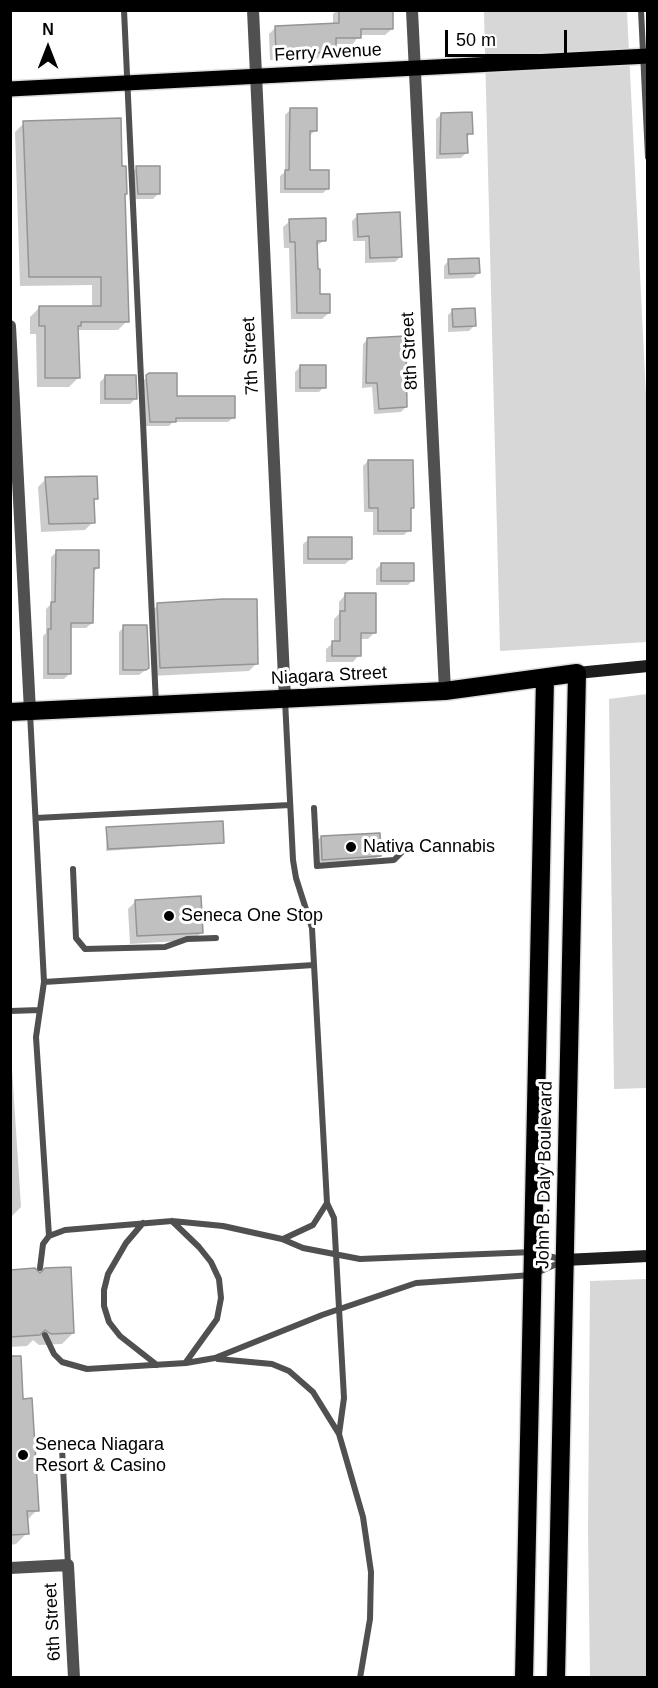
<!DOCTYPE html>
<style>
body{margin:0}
#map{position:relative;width:658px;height:1688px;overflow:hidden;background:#fff;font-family:Helvetica,sans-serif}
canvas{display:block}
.frame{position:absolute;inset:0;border:12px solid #000;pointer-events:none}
.north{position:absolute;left:18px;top:18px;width:60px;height:60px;-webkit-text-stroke:4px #fff;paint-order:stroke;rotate:0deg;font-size:16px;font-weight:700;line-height:24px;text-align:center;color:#000}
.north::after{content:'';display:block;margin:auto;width:21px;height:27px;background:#000;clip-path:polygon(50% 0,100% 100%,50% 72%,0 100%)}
.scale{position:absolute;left:445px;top:30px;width:122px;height:27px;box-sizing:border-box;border:3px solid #000;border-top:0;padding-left:8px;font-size:18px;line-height:21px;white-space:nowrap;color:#000;-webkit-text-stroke:4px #fff;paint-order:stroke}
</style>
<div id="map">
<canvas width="658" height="1688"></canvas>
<div class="frame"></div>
<div class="north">N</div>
<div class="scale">50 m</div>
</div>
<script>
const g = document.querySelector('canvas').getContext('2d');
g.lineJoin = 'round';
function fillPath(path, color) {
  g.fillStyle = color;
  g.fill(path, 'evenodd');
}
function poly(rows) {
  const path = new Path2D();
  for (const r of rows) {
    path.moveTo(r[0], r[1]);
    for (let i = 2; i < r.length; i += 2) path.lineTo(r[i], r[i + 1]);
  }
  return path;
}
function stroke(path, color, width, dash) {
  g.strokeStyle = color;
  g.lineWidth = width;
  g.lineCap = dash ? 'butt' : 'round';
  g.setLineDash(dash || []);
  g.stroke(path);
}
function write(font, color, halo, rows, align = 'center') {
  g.font = font + ' Helvetica,sans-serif';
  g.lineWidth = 6;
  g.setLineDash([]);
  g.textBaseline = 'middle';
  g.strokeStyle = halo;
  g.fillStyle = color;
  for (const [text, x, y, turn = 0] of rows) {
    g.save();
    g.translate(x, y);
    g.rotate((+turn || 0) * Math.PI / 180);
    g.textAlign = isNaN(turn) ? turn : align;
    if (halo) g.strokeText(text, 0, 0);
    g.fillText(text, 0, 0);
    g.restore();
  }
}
fillPath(poly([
 [484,11,627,11,647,416,647,642,500,651],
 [647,694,647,1088,614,1089,609,699],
 [647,1279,647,1677,590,1677,588,1531,590,1281]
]), '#d7d7d7');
fillPath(poly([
 [337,10,392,10,392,29,385,35,359,35,353,44,335,44,335,51,328,58,270,60,269,34,276,27,333,25,333,14],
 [290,110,316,130,309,136,309,171,328,188,323,193,280,193,280,176,285,172,285,115],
 [442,114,471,133,466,138,466,153,461,158,436,159,436,119],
 [24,123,121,167,126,193,123,196,127,321,118,330,77,330,78,378,69,387,37,387,36,334,30,334,30,317,39,308,92,308,92,285,20,286,15,132],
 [137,167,159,193,153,199,133,199,132,173],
 [357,216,400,257,395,262,365,263,365,241,353,241,352,221],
 [290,221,325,240,315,247,318,295,329,313,322,319,291,319,289,248,284,248,283,227],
 [449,260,478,273,473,278,444,279,444,266],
 [453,310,474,326,469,331,448,332,448,315],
 [368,339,406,407,401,412,374,414,372,387,362,388,363,344],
 [300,367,324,387,319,392,295,392,295,372],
 [149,375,175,398,234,417,228,422,173,422,169,426,145,426,142,382],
 [105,377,135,399,130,404,100,404,100,382],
 [368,461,412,507,409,510,409,530,404,535,373,535,373,512,364,512,363,466],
 [46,479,97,498,92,503,93,522,85,530,41,532,38,487],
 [309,539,351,559,345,564,303,564,303,544],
 [57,552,98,568,92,573,92,623,86,628,69,628,69,674,64,679,43,679,43,636,46,633,46,609,51,604,51,557],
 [382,564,413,580,408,585,376,585,376,569],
 [345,595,375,632,368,639,359,639,359,655,353,662,326,662,326,649,334,642,334,619,339,614,339,602],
 [158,605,257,663,249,671,152,676,150,613],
 [124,627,148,668,139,675,119,675,119,632],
 [107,828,223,843,106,851],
 [321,837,380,855,371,863,314,868,313,845],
 [136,901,202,932,194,940,130,944,128,909],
 [10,1038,21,1207,12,1216,10,1232],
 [10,1271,73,1333,62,1344,39,1345,33,1340,27,1346,10,1347],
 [10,1378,22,1400,37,1510,26,1521,27,1533,16,1544,10,1545]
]), '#0003');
const building = poly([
 [339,10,393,10,393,29,361,29,361,38,336,38,336,52,276,54,275,26,339,23,339,10],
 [290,108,317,108,317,131,310,131,310,170,329,170,329,189,285,189,285,170,289,170,290,108],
 [472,112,473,134,467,134,468,153,440,154,441,113,472,112],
 [121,118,122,166,126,166,127,194,125,194,129,322,81,322,81,326,78,326,80,378,45,378,45,326,39,326,39,306,101,306,101,277,29,277,23,121,121,118],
 [136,166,160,166,160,194,138,194,136,166],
 [400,212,402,257,370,258,369,236,358,237,357,214,400,212],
 [326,218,326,241,317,241,318,269,320,269,320,294,330,294,330,313,297,313,295,242,290,242,289,219,326,218],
 [479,258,480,273,449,274,448,259,479,258],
 [475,308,476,326,453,327,452,309,475,308],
 [406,336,407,407,379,409,377,383,366,383,367,338,406,336],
 [300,365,326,365,326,388,300,388,300,365],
 [149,373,177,373,177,396,235,396,235,418,176,418,176,422,150,422,146,375,149,373],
 [105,375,136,375,137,399,105,399,105,375],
 [368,460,413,460,414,508,411,508,411,531,378,531,378,508,369,508,368,460],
 [97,476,98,499,94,499,95,523,49,524,45,477,97,476],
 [308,537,352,537,352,559,308,559,308,537],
 [56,550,99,550,99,568,94,568,93,623,71,623,71,674,48,674,48,629,51,629,51,602,55,602,56,550],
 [381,563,414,563,414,581,381,581,381,563],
 [345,593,376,593,376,633,361,633,361,656,332,656,332,641,340,641,340,611,345,611,345,593],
 [223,599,257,599,258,664,160,668,157,603,223,599],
 [123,625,147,625,149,668,146,670,123,670,123,625],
 [223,821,224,843,108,849,106,827,223,821],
 [380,833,381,856,322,860,321,836,380,833],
 [201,896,203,933,137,936,135,900,201,896],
 [71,1267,74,1333,51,1334,45,1330,40,1335,10,1337,10,1270,35,1268,40,1273,45,1268,71,1267],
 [10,1356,21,1356,23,1399,32,1398,39,1511,27,1511,29,1534,10,1535,10,1356]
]);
fillPath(building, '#c0c0c0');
stroke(building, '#949494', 1.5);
const primary = poly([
 [10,89,648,56]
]);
const highway = poly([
 [10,712,445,691,577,673,556,1678],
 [524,1678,545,678]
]);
stroke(primary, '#dbdbdb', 18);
stroke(highway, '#dbdbdb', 21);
stroke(poly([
 [124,10,156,704],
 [641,10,648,157],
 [285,700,293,860,296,878,312,928,327,1203,334,1218,344,1398,339,1434],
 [30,713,44,982,36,1037,49,1236],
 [314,808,317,866,394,860,407,847],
 [36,818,290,805],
 [73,869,76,938,85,949,165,947,187,939,216,938],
 [44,982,314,965],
 [10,1011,40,1010],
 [172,1221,199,1247,211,1262,219,1279,221,1298,217,1319,186,1362],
 [143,1223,126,1243,108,1274,104,1290,104,1306,109,1322,120,1336,157,1365],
 [283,1239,313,1225,327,1203],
 [40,1268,43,1244,49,1236,65,1230,172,1221,223,1226,282,1239,303,1248,360,1259,533,1252,564,1260],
 [45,1335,54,1354,62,1362,87,1369,186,1363,215,1358,322,1315,416,1283,532,1275,561,1262],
 [218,1359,272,1364,289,1371,313,1392,339,1434,363,1517,371,1572,370,1619,360,1678],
 [62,1448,68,1565]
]), '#505050', 6);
stroke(poly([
 [253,10,285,699],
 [412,10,445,691],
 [10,326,30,711],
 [10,1568,68,1565,74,1678]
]), '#505050', 12);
stroke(poly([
 [577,673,648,666],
 [564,1260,648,1256]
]), '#1d1d1d', 12);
stroke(primary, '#000', 15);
stroke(highway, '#000', 18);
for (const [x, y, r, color] of [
 [351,847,6,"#000"],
 [169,916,6,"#000"],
 [23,1455,6,"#000"]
]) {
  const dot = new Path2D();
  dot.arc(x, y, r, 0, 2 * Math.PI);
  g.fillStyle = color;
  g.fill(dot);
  stroke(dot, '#fff', 2);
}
write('18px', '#000', '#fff', [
 ["Ferry Avenue",328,53,-3],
 ["8th Street",410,351,-93],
 ["7th Street",251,356,-93],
 ["Niagara Street",329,676,-3],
 ["John B. Daly Boulevard",545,1175,-89],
 ["6th Street",53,1622,-93]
]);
write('18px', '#000', '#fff', [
 ["Nativa Cannabis",363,847],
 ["Seneca One Stop",181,916],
 ["Seneca Niagara",35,1445],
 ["Resort & Casino",35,1466]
], 'left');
</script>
